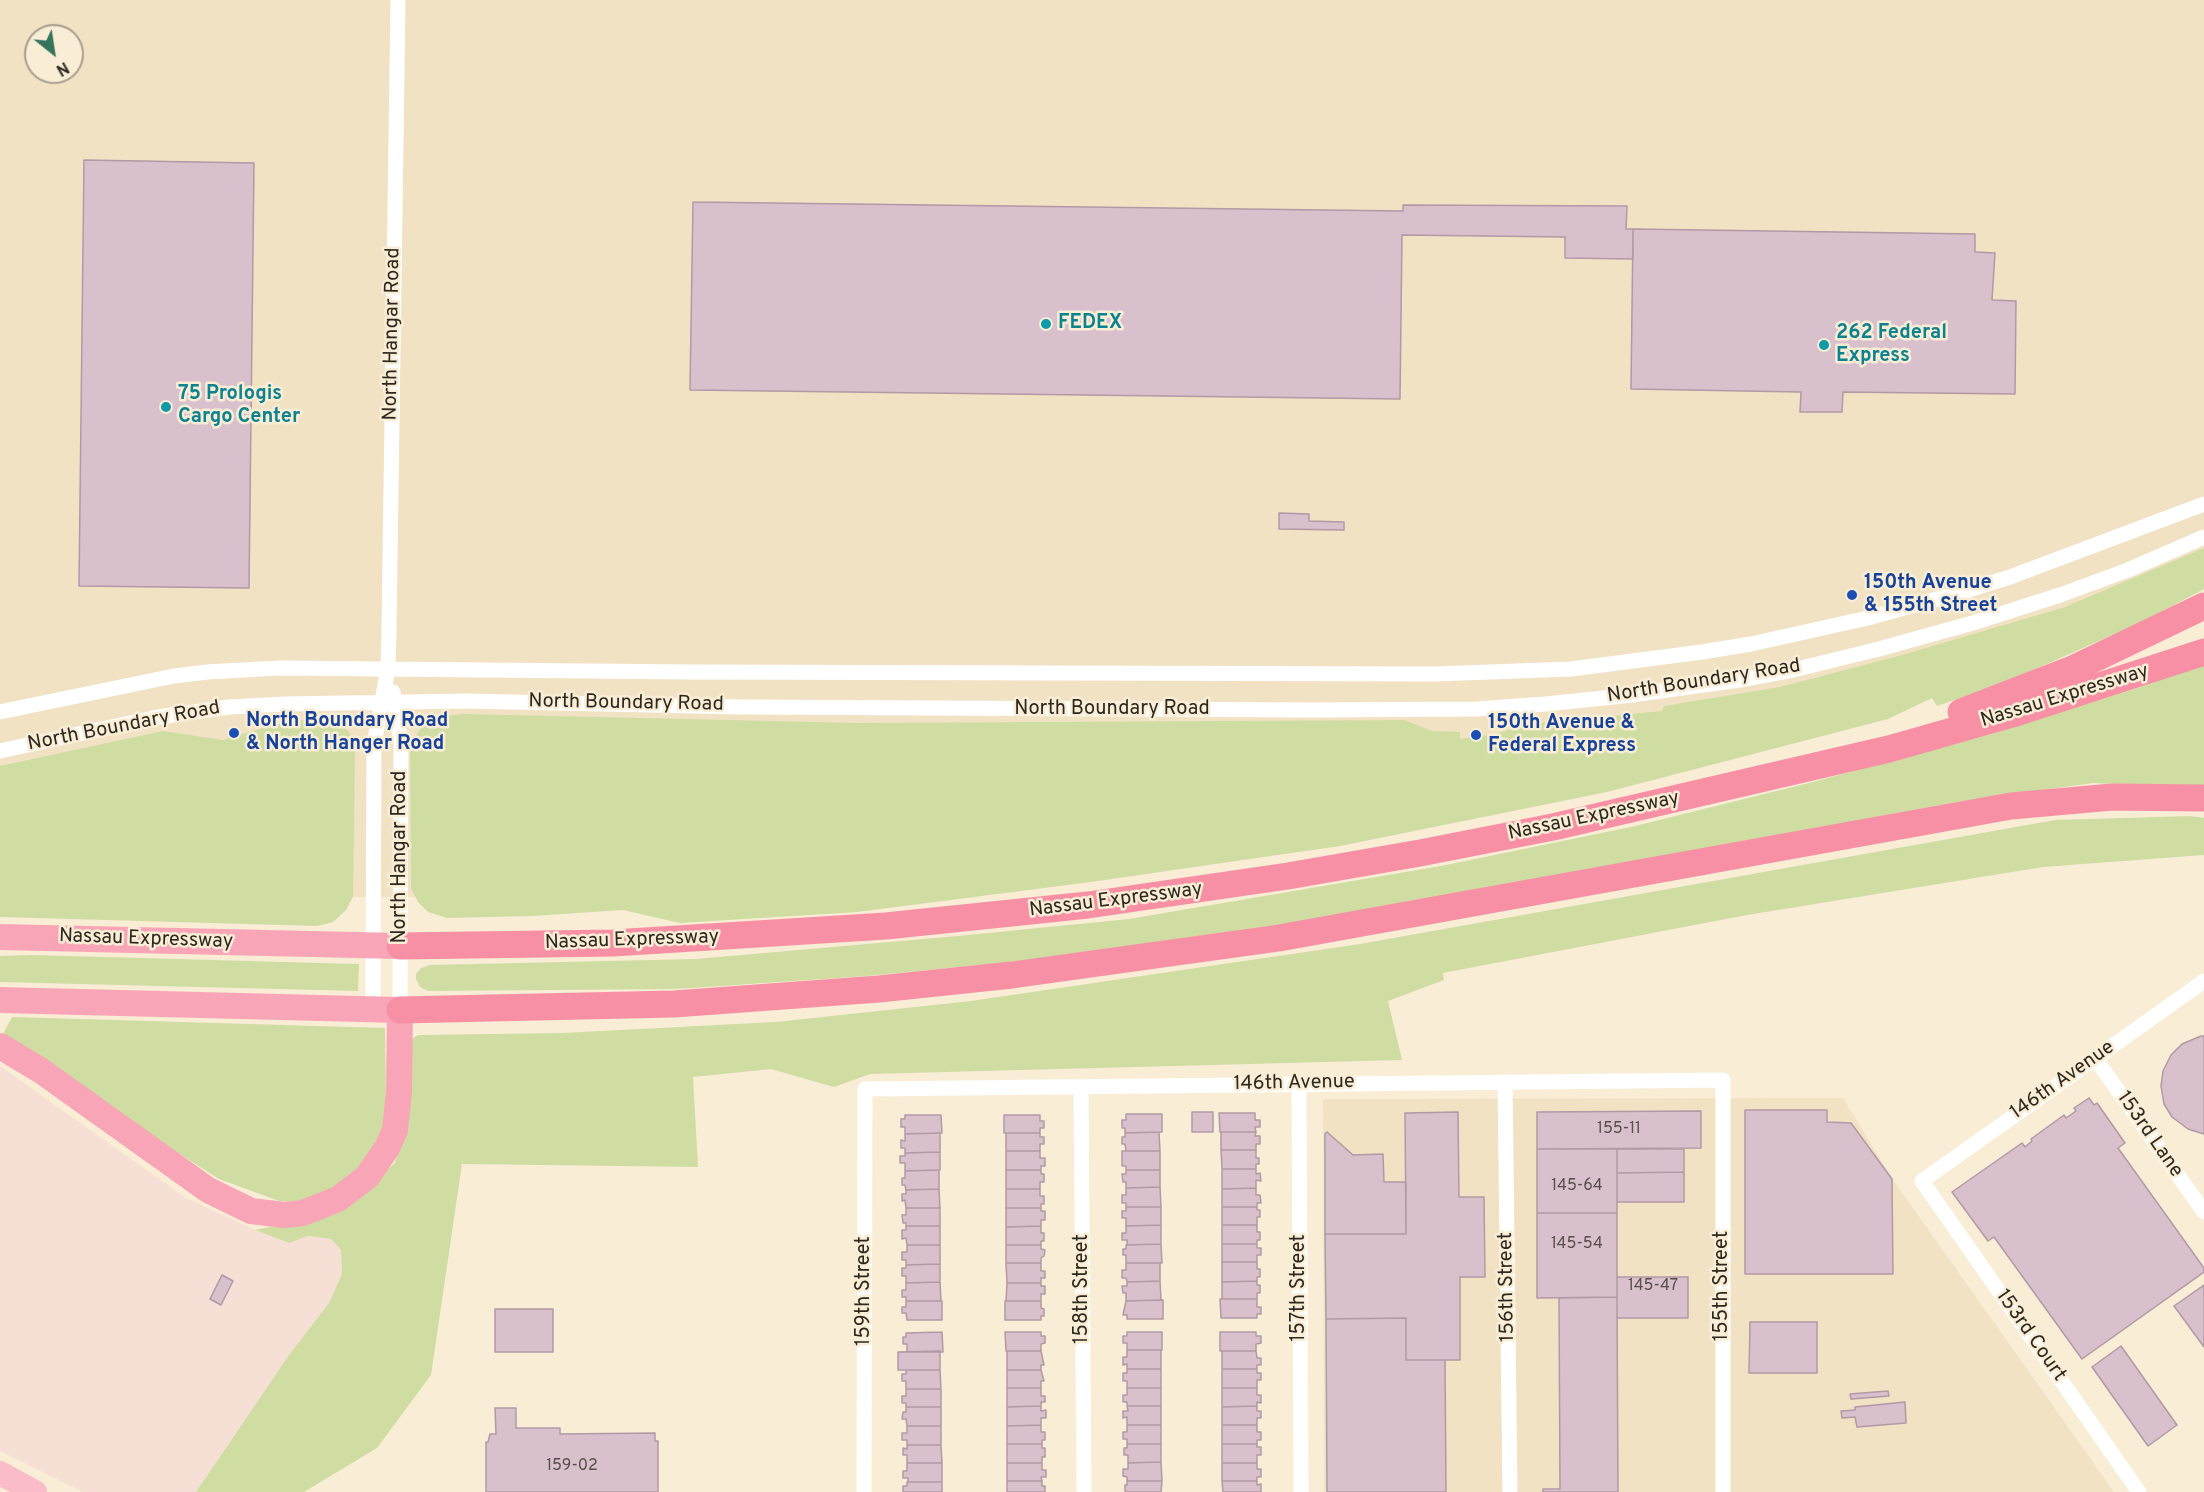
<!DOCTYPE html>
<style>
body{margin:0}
#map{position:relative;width:2204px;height:1492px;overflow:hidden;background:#f9edd6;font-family:Overpass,sans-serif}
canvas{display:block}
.north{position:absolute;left:24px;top:24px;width:60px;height:60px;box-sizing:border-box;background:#f9edd6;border:2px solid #a79e8d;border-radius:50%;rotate:150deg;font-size:16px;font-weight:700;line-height:24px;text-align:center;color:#2d281f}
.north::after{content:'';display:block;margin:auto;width:21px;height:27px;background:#37735d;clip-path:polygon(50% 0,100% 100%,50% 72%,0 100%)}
</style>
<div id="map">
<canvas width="2204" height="1492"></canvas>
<div class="north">N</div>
</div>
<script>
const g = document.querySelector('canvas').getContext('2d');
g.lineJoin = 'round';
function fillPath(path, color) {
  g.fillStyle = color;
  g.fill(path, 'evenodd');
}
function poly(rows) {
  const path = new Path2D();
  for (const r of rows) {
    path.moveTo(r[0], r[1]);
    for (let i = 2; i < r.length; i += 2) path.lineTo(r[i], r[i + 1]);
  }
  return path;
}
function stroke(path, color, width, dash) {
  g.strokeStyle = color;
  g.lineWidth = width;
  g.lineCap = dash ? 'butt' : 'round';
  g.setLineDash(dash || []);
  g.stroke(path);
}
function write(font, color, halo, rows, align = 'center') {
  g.font = font + ' Overpass,sans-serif';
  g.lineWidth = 5;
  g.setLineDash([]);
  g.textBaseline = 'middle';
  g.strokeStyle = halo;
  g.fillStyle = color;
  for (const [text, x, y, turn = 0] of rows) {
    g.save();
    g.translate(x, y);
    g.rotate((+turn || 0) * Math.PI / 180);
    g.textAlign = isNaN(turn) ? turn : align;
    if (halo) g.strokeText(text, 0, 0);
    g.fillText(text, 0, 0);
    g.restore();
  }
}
fillPath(poly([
 [0,0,2204,0,2204,579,1869,701,486,897,334,897,0,886],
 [36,36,72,36,72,72,36,72],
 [1843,1098,1891,1177,2114,1492,1324,1492,1323,1099]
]), '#f2e2c4');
fillPath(poly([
 [0,1066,186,1198,255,1230,289,1243,308,1236,331,1239,341,1250,342,1274,329,1303,289,1355,196,1492,83,1492,0,1451]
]), '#f6dfd4');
fillPath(poly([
 [2204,548,2204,589,2144,621,2004,683,1937,706,1932,698,1888,719,1607,792,1340,846,1091,882,857,912,680,923,623,910,533,916,447,918,428,912,418,902,411,888,410,746,420,729,440,716,465,714,858,723,1404,720,1432,731,1460,732,1460,739,1495,734,1526,724,1662,711,1664,706,1780,687,1902,655,2065,607],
 [2204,664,2204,788,2093,783,1951,803,1686,854,1312,920,1021,961,868,976,676,989,428,991,420,987,416,979,416,974,421,968,430,965,696,959,958,936,1129,919,1441,866,1631,827,1813,782,1991,734,2147,685],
 [314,718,335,720,349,732,355,751,353,897,346,910,333,922,317,926,0,917,0,766,163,731,223,740,269,726],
 [2191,816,2204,818,2204,855,2043,867,1747,915,1443,973,1444,980,1388,1001,1402,1060,870,1074,834,1087,771,1069,693,1077,698,1167,462,1164,431,1375,377,1448,304,1492,196,1492,289,1355,329,1303,342,1274,341,1250,331,1239,308,1236,289,1243,255,1230,334,1214,395,1163,410,1102,410,1044,413,1038,418,1035,562,1033,776,1022,971,1001,1360,944,2055,820],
 [31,955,359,964,358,991,0,982,0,956],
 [12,1017,385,1028,386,1104,380,1144,348,1180,314,1202,279,1201,219,1179,142,1130,2,1036]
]), '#cfdda2');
const building = poly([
 [84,160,254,163,249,588,79,586,84,160],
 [693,202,1403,211,1403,205,1627,206,1626,229,1633,229,1633,259,1565,258,1565,237,1402,235,1400,399,690,390,693,202],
 [1633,229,1975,234,1975,252,1995,253,1992,300,2016,301,2015,394,1843,392,1842,412,1800,412,1801,392,1631,389,1633,229],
 [1279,513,1309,514,1309,521,1344,522,1344,530,1279,529,1279,513],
 [2201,1036,2204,1036,2204,1134,2188,1129,2172,1117,2164,1104,2161,1086,2163,1071,2171,1055,2182,1044,2201,1036],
 [2089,1098,2094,1105,2097,1103,2125,1143,2118,1148,2204,1268,2204,1272,2082,1359,1994,1237,1988,1241,1952,1192,2022,1143,2025,1147,2032,1141,2031,1139,2064,1115,2066,1118,2076,1111,2074,1108,2089,1098],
 [1745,1110,1827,1110,1827,1122,1851,1123,1892,1179,1893,1274,1745,1274,1745,1110],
 [1701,1111,1701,1148,1537,1149,1537,1112,1701,1111],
 [1192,1112,1213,1112,1213,1132,1192,1132,1192,1112],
 [1458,1112,1459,1197,1484,1197,1485,1277,1460,1277,1460,1360,1406,1360,1406,1318,1326,1319,1325,1234,1406,1234,1405,1113,1458,1112],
 [1219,1113,1255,1113,1255,1120,1260,1120,1260,1127,1255,1127,1256,1132,1220,1132,1219,1113],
 [1126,1114,1162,1114,1162,1132,1125,1133,1125,1128,1122,1128,1122,1120,1126,1120,1126,1114],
 [905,1115,941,1115,942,1133,905,1134,905,1127,901,1127,901,1119,905,1119,905,1115],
 [1004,1115,1040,1115,1040,1121,1044,1121,1044,1128,1040,1128,1040,1133,1004,1133,1004,1115],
 [1159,1132,1160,1151,1126,1151,1125,1144,1122,1144,1122,1137,1125,1137,1125,1133,1159,1132],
 [1221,1132,1256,1132,1255,1136,1260,1136,1260,1144,1256,1144,1256,1150,1221,1150,1221,1132],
 [1327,1132,1353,1155,1383,1154,1384,1182,1406,1182,1406,1234,1325,1234,1325,1134,1327,1132],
 [940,1133,940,1152,905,1153,905,1148,901,1148,901,1140,905,1141,905,1134,940,1133],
 [1006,1133,1040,1133,1040,1137,1044,1137,1044,1144,1040,1144,1040,1151,1006,1151,1006,1133],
 [1537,1149,1617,1149,1617,1213,1537,1213,1537,1149],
 [1617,1149,1684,1149,1684,1172,1617,1173,1617,1149],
 [1221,1150,1256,1150,1256,1158,1259,1158,1259,1164,1256,1164,1256,1169,1222,1169,1221,1150],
 [1006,1151,1040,1151,1040,1158,1045,1158,1045,1166,1041,1166,1041,1170,1006,1170,1006,1151],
 [1122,1151,1160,1151,1160,1170,1126,1170,1126,1166,1122,1166,1122,1151],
 [940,1152,940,1170,905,1171,905,1163,900,1163,900,1156,905,1156,905,1153,940,1152],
 [1222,1169,1256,1169,1256,1174,1260,1173,1261,1181,1256,1180,1256,1188,1222,1189,1222,1169],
 [939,1170,939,1189,906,1190,905,1185,902,1185,902,1178,905,1178,905,1171,939,1170],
 [1006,1170,1041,1170,1041,1174,1044,1174,1044,1182,1040,1182,1040,1189,1006,1189,1006,1170],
 [1126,1170,1160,1170,1160,1187,1126,1188,1126,1182,1123,1182,1122,1174,1126,1174,1126,1170],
 [1684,1172,1684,1202,1617,1202,1617,1173,1684,1172],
 [1160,1187,1161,1207,1126,1207,1126,1203,1122,1203,1122,1195,1126,1195,1126,1188,1160,1187],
 [1256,1188,1256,1195,1260,1195,1261,1203,1257,1203,1257,1207,1222,1207,1222,1189,1256,1188],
 [939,1189,940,1208,906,1208,905,1200,902,1201,902,1194,906,1194,906,1190,939,1189],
 [1006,1189,1040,1189,1040,1196,1044,1196,1044,1204,1041,1204,1041,1208,1006,1208,1006,1189],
 [1126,1207,1161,1207,1161,1225,1126,1226,1126,1218,1122,1218,1122,1211,1126,1211,1126,1207],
 [1222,1207,1257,1207,1257,1210,1260,1210,1260,1217,1257,1217,1257,1225,1222,1225,1222,1207],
 [906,1208,940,1208,940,1226,906,1226,906,1223,903,1223,902,1215,906,1215,906,1208],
 [1006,1208,1041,1208,1041,1211,1045,1211,1045,1220,1041,1220,1041,1226,1006,1227,1006,1208],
 [1537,1213,1617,1213,1617,1297,1537,1298,1537,1213],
 [1161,1225,1161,1244,1127,1245,1127,1240,1122,1240,1122,1233,1126,1233,1126,1226,1161,1225],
 [1222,1225,1257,1225,1257,1232,1260,1232,1260,1240,1257,1240,1257,1244,1222,1244,1222,1225],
 [906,1226,940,1226,940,1245,907,1245,906,1238,902,1239,902,1230,906,1230,906,1226],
 [1041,1226,1041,1233,1044,1233,1044,1241,1041,1241,1041,1245,1006,1245,1006,1227,1041,1226],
 [1161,1244,1162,1263,1126,1263,1126,1255,1123,1255,1123,1249,1126,1249,1126,1245,1161,1244],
 [1222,1244,1257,1244,1257,1248,1261,1248,1261,1255,1257,1255,1257,1262,1222,1262,1222,1244],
 [907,1245,940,1245,940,1264,906,1265,906,1260,902,1260,902,1252,907,1252,907,1245],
 [1006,1245,1041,1245,1041,1249,1045,1250,1044,1256,1041,1258,1041,1263,1006,1263,1006,1245],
 [1222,1262,1257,1262,1257,1269,1260,1269,1260,1277,1257,1277,1257,1281,1222,1282,1222,1262],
 [1006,1263,1041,1263,1041,1271,1045,1271,1045,1278,1041,1278,1041,1283,1007,1283,1006,1263],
 [1126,1263,1160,1263,1160,1281,1127,1282,1126,1278,1122,1278,1122,1270,1126,1270,1126,1263],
 [940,1264,940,1282,906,1283,906,1276,902,1276,902,1268,906,1268,906,1265,940,1264],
 [222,1275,233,1281,221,1305,210,1299,222,1275],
 [1617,1277,1688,1277,1688,1318,1617,1318,1617,1277],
 [1160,1281,1161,1300,1126,1301,1126,1293,1123,1293,1122,1286,1127,1286,1127,1282,1160,1281],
 [1257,1281,1257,1285,1260,1285,1260,1293,1257,1293,1257,1299,1222,1299,1222,1282,1257,1281],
 [940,1282,941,1301,906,1301,906,1297,902,1297,902,1290,906,1290,906,1283,940,1282],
 [1007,1283,1041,1283,1041,1286,1045,1286,1045,1294,1041,1294,1041,1301,1006,1301,1007,1283],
 [2204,1285,2204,1347,2174,1306,2204,1285],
 [1617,1297,1618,1492,1543,1492,1543,1489,1560,1489,1559,1298,1617,1297],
 [1220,1299,1257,1299,1257,1307,1261,1307,1261,1314,1257,1314,1257,1318,1221,1318,1220,1299],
 [1163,1300,1163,1319,1127,1319,1127,1315,1123,1315,1126,1301,1163,1300],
 [906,1301,942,1301,942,1320,907,1320,906,1313,902,1313,902,1307,906,1307,906,1301],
 [1005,1301,1041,1301,1041,1308,1044,1309,1044,1316,1041,1316,1041,1320,1005,1320,1005,1301],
 [495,1309,553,1309,553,1352,495,1352,495,1309],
 [1406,1318,1406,1360,1445,1360,1446,1492,1327,1492,1326,1319,1406,1318],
 [1750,1322,1817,1322,1817,1373,1749,1373,1750,1322],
 [942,1332,943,1352,907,1352,907,1344,903,1344,903,1337,906,1337,906,1333,942,1332],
 [1005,1332,1041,1332,1041,1336,1045,1336,1045,1343,1041,1344,1041,1351,1006,1351,1005,1332],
 [1127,1332,1162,1332,1162,1350,1127,1350,1127,1343,1123,1343,1123,1336,1127,1336,1127,1332],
 [1220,1332,1256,1332,1256,1336,1261,1336,1261,1343,1256,1344,1256,1351,1220,1351,1220,1332],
 [2121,1346,2177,1425,2148,1446,2092,1367,2121,1346],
 [1127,1350,1161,1350,1161,1369,1127,1369,1127,1364,1123,1365,1123,1357,1127,1357,1127,1350],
 [940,1351,940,1370,898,1370,898,1352,940,1351],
 [1007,1351,1041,1351,1044,1365,1041,1365,1041,1370,1007,1370,1007,1351],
 [1222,1351,1256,1351,1257,1358,1261,1358,1261,1365,1257,1365,1257,1369,1222,1369,1222,1351],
 [1127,1369,1161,1369,1161,1388,1127,1388,1127,1381,1123,1381,1123,1373,1127,1373,1127,1369],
 [1222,1369,1257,1369,1257,1373,1261,1373,1261,1380,1257,1380,1257,1388,1222,1388,1222,1369],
 [906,1370,940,1370,941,1389,906,1389,906,1381,902,1381,902,1374,906,1374,906,1370],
 [1007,1370,1041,1370,1044,1381,1041,1381,1041,1388,1007,1388,1007,1370],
 [1007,1388,1041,1388,1041,1396,1045,1396,1045,1402,1041,1402,1041,1406,1007,1407,1007,1388],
 [1127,1388,1161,1388,1161,1406,1127,1406,1127,1402,1123,1402,1123,1395,1127,1395,1127,1388],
 [1222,1388,1257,1388,1257,1395,1261,1395,1261,1403,1257,1402,1257,1406,1222,1407,1222,1388],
 [906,1389,941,1389,941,1407,906,1407,906,1403,902,1403,902,1396,906,1396,906,1389],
 [1888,1391,1889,1396,1851,1399,1850,1394,1888,1391],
 [1905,1402,1906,1423,1857,1427,1855,1417,1842,1418,1841,1411,1855,1410,1855,1407,1905,1402],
 [1041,1406,1041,1411,1046,1410,1046,1418,1041,1418,1041,1425,1007,1426,1007,1407,1041,1406],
 [1127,1406,1161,1406,1161,1425,1127,1425,1127,1417,1123,1418,1123,1411,1128,1411,1127,1406],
 [1257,1406,1257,1411,1261,1411,1261,1418,1257,1418,1257,1425,1222,1425,1222,1407,1257,1406],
 [906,1407,941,1407,941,1426,907,1426,906,1419,902,1419,903,1412,906,1412,906,1407],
 [495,1408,516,1408,516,1428,560,1428,560,1434,655,1433,655,1441,658,1441,658,1492,486,1492,486,1442,488,1442,490,1434,496,1434,495,1408],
 [1041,1425,1041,1432,1045,1432,1045,1440,1042,1440,1042,1444,1007,1444,1007,1426,1041,1425],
 [1127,1425,1161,1425,1161,1444,1127,1444,1127,1439,1123,1439,1123,1432,1127,1432,1127,1425],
 [1222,1425,1257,1425,1257,1432,1261,1432,1261,1440,1257,1440,1257,1444,1222,1444,1222,1425],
 [907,1426,941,1426,941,1445,907,1445,907,1440,902,1440,902,1433,907,1433,907,1426],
 [1007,1444,1042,1444,1042,1448,1045,1448,1045,1457,1042,1457,1042,1463,1007,1463,1007,1444],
 [1127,1444,1161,1444,1161,1462,1128,1463,1128,1455,1124,1455,1124,1448,1127,1448,1127,1444],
 [1222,1444,1257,1444,1257,1447,1261,1447,1261,1455,1257,1455,1257,1463,1222,1463,1222,1444],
 [907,1445,941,1445,942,1463,907,1463,907,1455,903,1455,903,1448,907,1449,907,1445],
 [1161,1462,1162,1481,1127,1481,1127,1477,1123,1476,1123,1469,1128,1469,1128,1463,1161,1462],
 [907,1463,942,1463,942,1482,908,1482,908,1478,903,1478,903,1471,907,1471,907,1463],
 [1007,1463,1042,1463,1042,1470,1046,1470,1046,1477,1041,1477,1042,1481,1007,1481,1007,1463],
 [1222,1463,1257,1463,1257,1469,1261,1469,1261,1477,1257,1477,1257,1481,1222,1481,1222,1463],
 [1007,1481,1042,1481,1042,1486,1045,1486,1045,1492,1007,1492,1007,1481],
 [1127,1481,1162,1481,1161,1492,1127,1492,1125,1491,1125,1485,1127,1485,1127,1481],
 [1222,1481,1257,1481,1257,1485,1261,1484,1261,1492,1223,1492,1222,1481],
 [907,1482,942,1482,942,1492,903,1492,903,1486,907,1486,907,1482]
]);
fillPath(building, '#d9c0cd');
stroke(building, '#b199a5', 1.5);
stroke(poly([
 [393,692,401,744,400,1010],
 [0,712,174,676,207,672,279,668,690,672,1435,674,1571,669,1702,652,1751,644,1868,618,1962,592,2010,577,2204,504],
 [0,751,158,717,229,707,285,704,467,701,742,707,1313,710,1476,709,1546,704,1632,695,1746,679,1789,671,1879,649,1976,622,2063,594,2128,570,2204,537],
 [373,1010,374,744,388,669,389,630,398,0],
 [2095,1058,2204,1212],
 [1505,1083,1510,1492],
 [1299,1084,1301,1492],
 [1081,1087,1084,1492],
 [864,1492,865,1089,1723,1080,1723,1492],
 [2139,1492,1922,1181,2204,981]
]), '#fff', 15);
stroke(poly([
 [0,1473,35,1492]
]), '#fabcc9', 24);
stroke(poly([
 [0,937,400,946],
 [0,1000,400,1010,399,1092,395,1130,387,1148,367,1177,338,1199,303,1213,284,1215,251,1211,208,1190,40,1070,0,1046]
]), '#f8a6b7', 26);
stroke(poly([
 [1961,712,2075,668,2204,606],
 [400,946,613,943,886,926,1088,905,1288,876,1420,853,1553,827,1889,749,2019,712,2204,652],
 [400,1010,674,1004,879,989,1012,975,1279,938,2011,806,2112,797,2204,798]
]), '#f790a5', 27);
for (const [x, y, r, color] of [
 [1046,324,6,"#0f9aa8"],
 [1824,345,6,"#0f9aa8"],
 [166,407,6,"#0f9aa8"],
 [1852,595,6,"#1a4fb4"],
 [234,733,6,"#1a4fb4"],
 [1476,735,6,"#1a4fb4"]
]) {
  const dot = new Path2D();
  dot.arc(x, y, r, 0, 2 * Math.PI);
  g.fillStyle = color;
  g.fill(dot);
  stroke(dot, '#f9edd6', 2);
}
write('16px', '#584e4a', null, [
 ["155-11",1619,1130],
 ["145-64",1577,1187],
 ["145-54",1577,1245],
 ["145-47",1653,1287],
 ["159-02",572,1467]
]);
write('bold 20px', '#0d838f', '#f9edd6', [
 ["FEDEX",1058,324],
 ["262 Federal",1836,334],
 ["Express",1836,357],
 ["75 Prologis",178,395],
 ["Cargo Center",178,418]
], 'left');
write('20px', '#2d281f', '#f9edd6', [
 ["North Hangar Road",393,334,-89],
 ["North Boundary Road",1704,682,-9],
 ["Nassau Expressway",2065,697,-17],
 ["North Boundary Road",626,704,1],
 ["North Boundary Road",1112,710],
 ["North Boundary Road",124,727,-11],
 ["Nassau Expressway",1594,817,-12],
 ["North Hangar Road",401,857,-90],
 ["Nassau Expressway",1116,901,-7],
 ["Nassau Expressway",146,940,2],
 ["Nassau Expressway",632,941,-2],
 ["146th Avenue",2063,1081,-35],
 ["146th Avenue",1294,1084,-1],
 ["153rd Lane",2149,1135,55],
 ["155th Street",1723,1286,-90],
 ["156th Street",1508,1287,-91],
 ["157th Street",1300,1288,-90],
 ["158th Street",1083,1289,-90],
 ["159th Street",865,1291,-90],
 ["153rd Court",2030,1336,55]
]);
write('bold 20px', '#164399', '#f9edd6', [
 ["150th Avenue",1864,584],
 ["& 155th Street",1864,607],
 ["North Boundary Road",246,722],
 ["& North Hanger Road",246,745],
 ["150th Avenue &",1488,724],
 ["Federal Express",1488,747]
], 'left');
</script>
